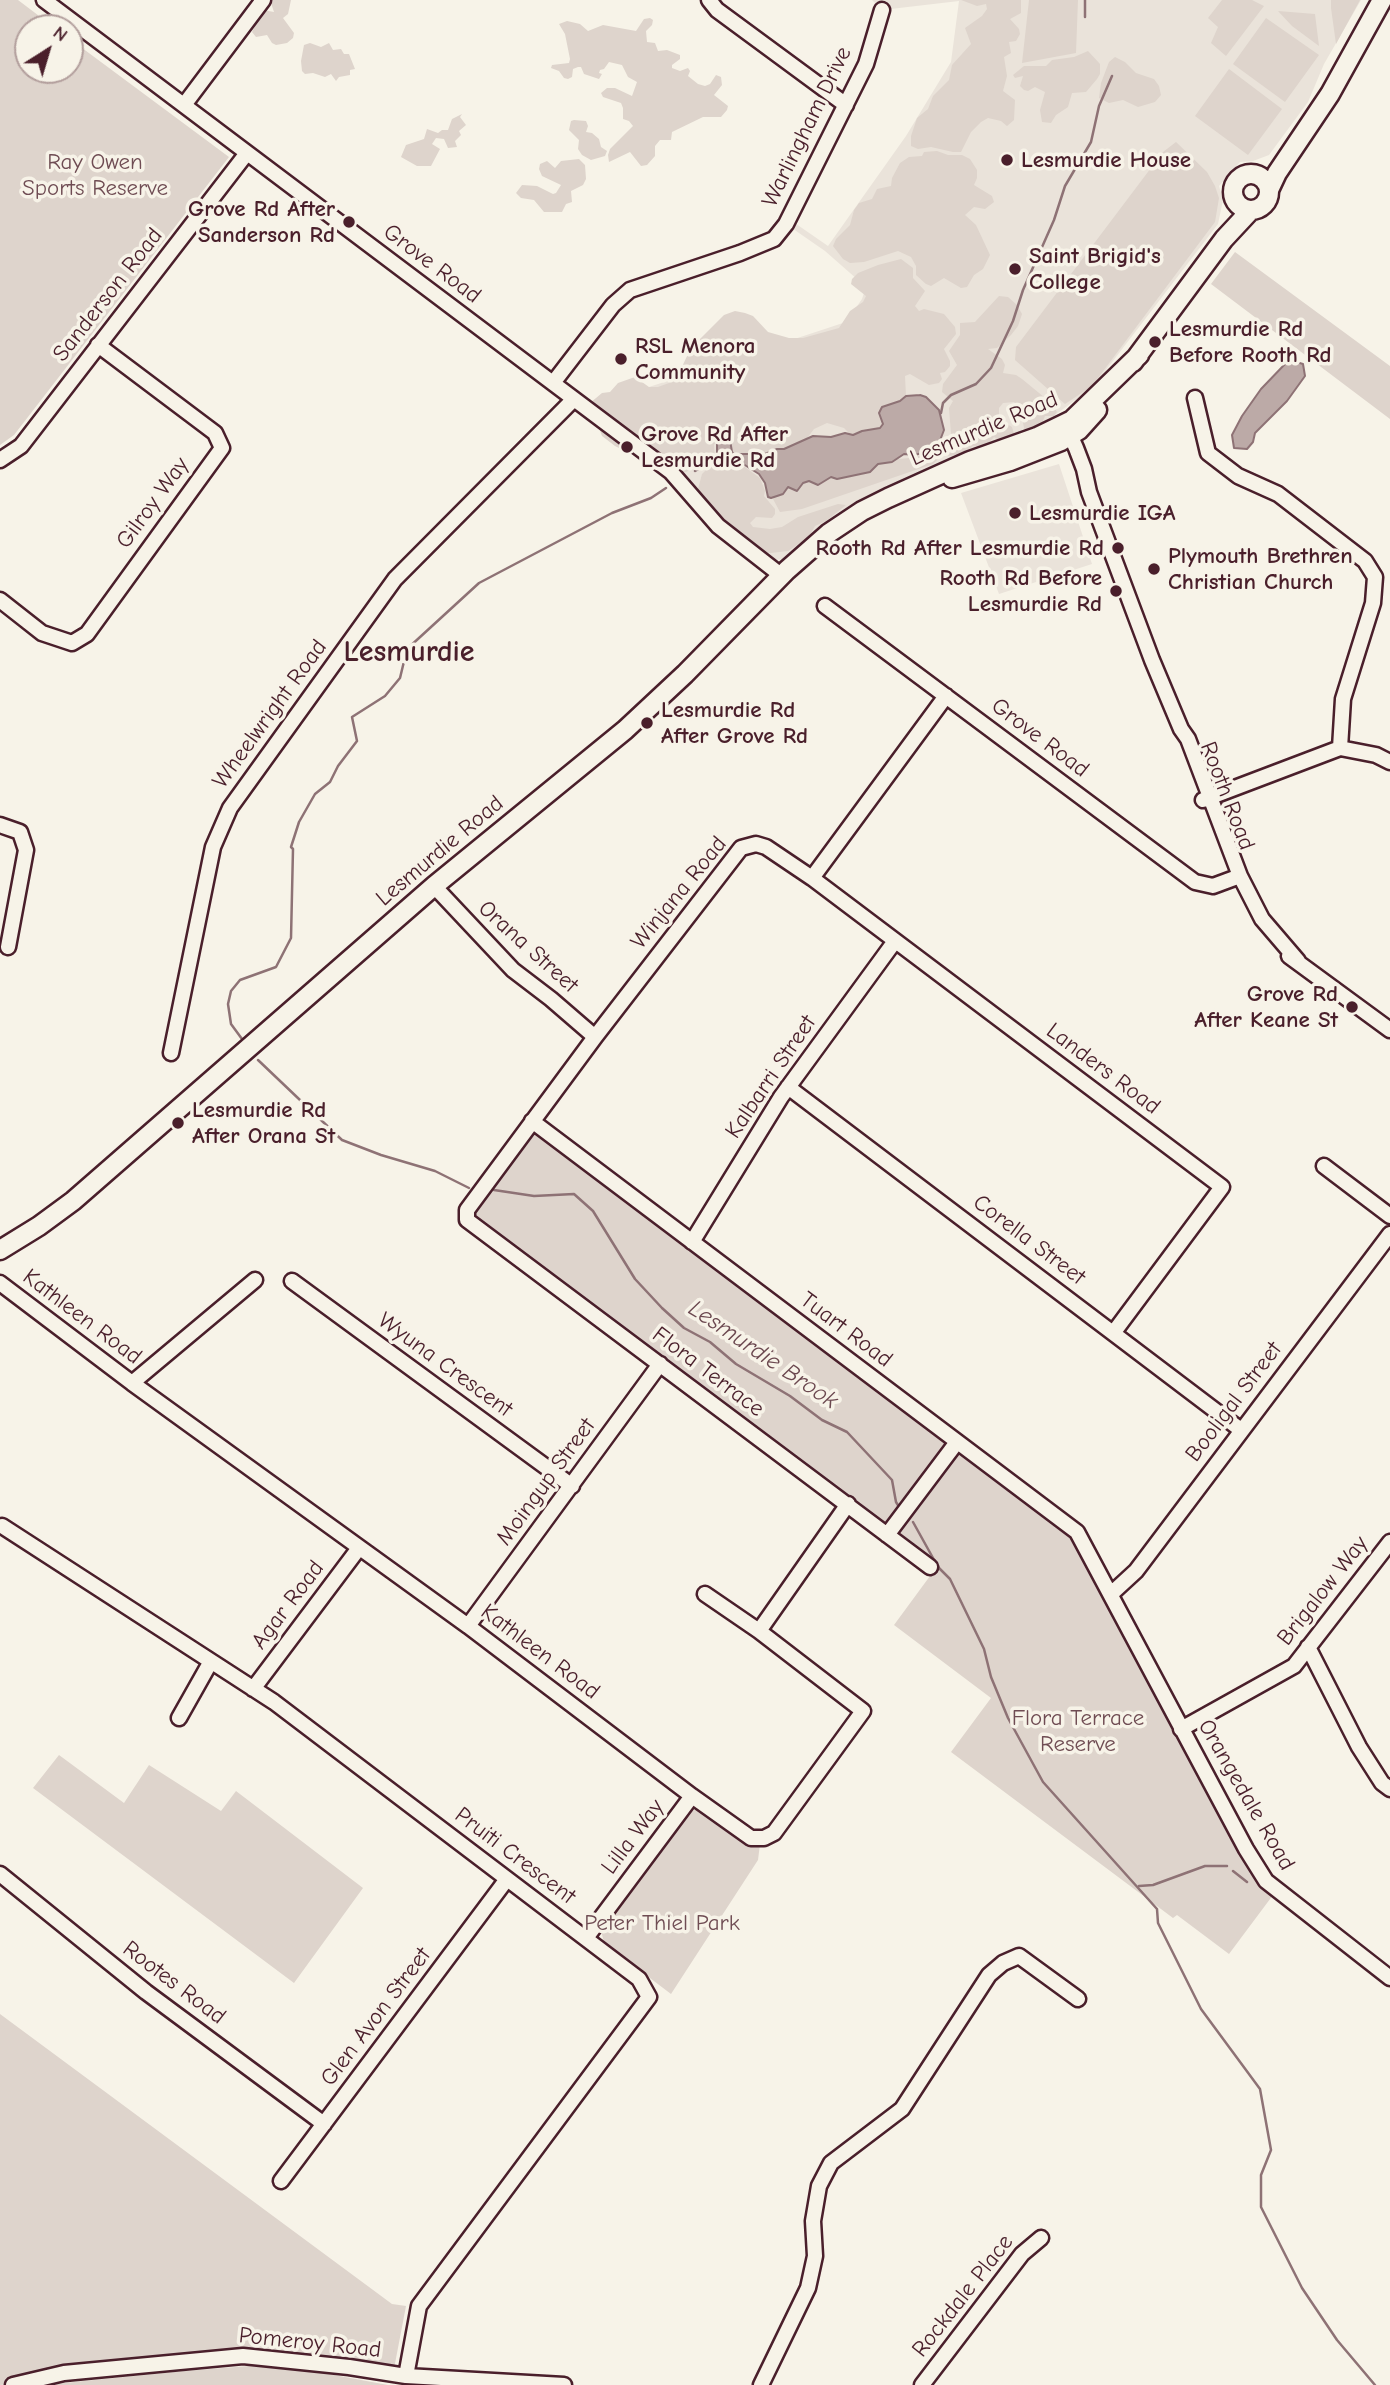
<!DOCTYPE html>
<style>
body{margin:0}
#map{position:relative;width:1390px;height:2385px;overflow:hidden;background:#f7f3e8;font-family:"Comic Neue",sans-serif}
canvas{display:block}
.north{position:absolute;left:14px;top:14px;width:70px;height:70px;box-sizing:border-box;background:#f7f3e8;border:2px solid #b29e9c;border-radius:50%;rotate:37deg;font-size:19px;font-weight:700;line-height:28px;text-align:center;color:#4a1f2b}
.north::after{content:'';display:block;margin:auto;width:24px;height:32px;background:#4a1f2b;clip-path:polygon(50% 0,100% 100%,50% 72%,0 100%)}
</style>
<div id="map">
<canvas width="1390" height="2385"></canvas>
<div class="north">N</div>
</div>
<script>
const g = document.querySelector('canvas').getContext('2d');
g.lineJoin = 'round';
function fillPath(path, color) {
  g.fillStyle = color;
  g.fill(path, 'evenodd');
}
function poly(rows) {
  const path = new Path2D();
  for (const r of rows) {
    if (r.length === 3) {
      path.moveTo(r[0] + r[2], r[1]);
      path.arc(r[0], r[1], r[2], 0, 2 * Math.PI);
      continue;
    }
    path.moveTo(r[0], r[1]);
    for (let i = 2; i < r.length; i += 2) path.lineTo(r[i], r[i + 1]);
  }
  return path;
}
function stroke(path, color, width, dash) {
  g.strokeStyle = color;
  g.lineWidth = width;
  g.lineCap = dash ? 'butt' : 'round';
  g.setLineDash(dash || []);
  g.stroke(path);
}
function write(font, color, halo, rows, align = 'center') {
  g.font = font + ' "Comic Neue",sans-serif';
  g.lineWidth = 7;
  g.setLineDash([]);
  g.textBaseline = 'middle';
  g.strokeStyle = halo;
  g.fillStyle = color;
  for (const [text, x, y, turn = 0] of rows) {
    g.save();
    g.translate(x, y);
    g.rotate((+turn || 0) * Math.PI / 180);
    g.textAlign = isNaN(turn) ? turn : align;
    if (halo) g.strokeText(text, 0, 0);
    g.fillText(text, 0, 0);
    g.restore();
  }
}
fillPath(poly([
 [872,0,1361,0,1324,64,1308,102,1269,155,1253,161,1240,162,1219,186,1223,200,1218,224,1093,387,1040,426,1016,435,998,451,857,501,830,519,784,559,776,560,767,556,678,479,649,387,846,322,862,299,866,287,825,251,786,224,789,219,828,246,906,136,951,62,959,1,882,10],
 [1059,464,1092,564,999,594,961,493]
]), '#eae3da');
fillPath(poly([
 [0,0,18,0,55,28,28,28,28,70,70,70,70,39,229,157,14,435,0,445],
 [270,0,291,0,288,14,283,18,294,33,293,38,287,43,276,45,272,43,267,35,256,37,252,32,256,24,256,16,263,10,274,12],
 [961,0,1021,0,1021,13,1010,19,1019,29,1020,34,1016,41,1009,42,1011,53,1004,57,1007,76,1003,91,1015,100,1014,120,1007,126,1001,121,988,118,981,122,971,132,961,152,953,152,931,147,918,149,911,146,911,136,917,118,928,109,933,96,949,80,952,65,971,44,965,28,982,16,987,9,986,4,977,6],
 [1029,0,1078,0,1076,53,1022,63],
 [1222,0,1252,0,1264,6,1226,56,1211,43,1218,27,1208,18],
 [1331,0,1360,0,1336,44,1331,8],
 [1278,11,1315,14,1319,46,1292,26],
 [650,18,653,20,652,25,646,31,647,42,655,43,658,51,667,50,680,55,680,59,672,65,672,68,680,71,688,68,690,71,688,76,698,84,705,86,710,84,716,75,721,77,722,85,714,95,728,106,727,110,721,117,703,117,672,132,671,140,660,140,655,146,655,156,647,165,641,166,630,152,609,162,608,155,610,149,633,126,629,121,623,119,623,108,621,103,603,97,601,93,607,88,615,88,632,96,637,82,628,77,622,65,609,62,604,69,600,70,599,73,602,74,599,79,584,74,581,67,578,67,573,69,572,77,568,79,564,78,559,71,551,68,552,65,569,63,570,59,565,34,559,24,567,21,580,24,588,31,603,25,636,31,644,19],
 [1266,18,1319,55,1285,102,1233,64],
 [310,43,321,47,329,43,333,50,341,49,344,54,349,54,355,69,350,70,350,75,339,77,336,81,331,74,325,77,313,73,305,74,302,71,301,61,304,45],
 [1088,51,1100,64,1100,74,1097,79,1086,92,1072,93,1068,107,1056,115,1051,123,1042,122,1040,110,1045,92,1035,87,1028,91,1024,90,1020,86,1023,76,1015,78,1013,75,1024,66,1046,66,1052,60,1074,57],
 [1115,57,1125,62,1136,73,1154,79,1159,86,1161,95,1155,102,1138,107,1123,100,1109,103,1099,98,1101,83,1109,62],
 [1229,69,1282,109,1248,155,1195,116],
 [462,114,460,117,466,125,459,131,461,135,455,141,457,147,448,148,444,139,436,138,432,144,440,149,431,166,417,166,401,157,406,145,424,139,427,129,438,133,442,130,448,130,452,119],
 [574,120,586,121,588,126,586,132,592,133,599,139,601,147,607,151,605,156,591,160,582,155,578,149,579,140,569,130,571,121],
 [1176,142,1207,172,1215,186,1219,198,1215,222,1092,386,1065,404,1015,360,1016,347,1163,152],
 [937,151,948,155,962,155,970,159,977,170,977,178,974,185,992,196,994,202,985,209,974,207,965,215,976,225,990,255,983,269,974,275,967,287,961,288,944,278,931,286,926,284,916,275,916,266,911,257,898,251,864,262,850,263,843,259,833,246,836,239,850,225,854,210,859,203,872,199,877,189,891,186,892,178,900,163,909,157,922,156,924,152],
 [579,159,585,165,586,179,583,185,571,191,572,202,566,204,562,212,544,212,534,200,521,198,516,193,522,185,537,186,553,194,556,193,561,185,542,176,539,169,540,164,547,161,555,168,561,161],
 [1235,252,1390,366,1390,419,1211,284],
 [901,259,913,268,913,278,925,291,915,306,919,311,924,309,944,314,955,327,956,334,944,349,950,361,950,366,945,372,940,373,942,379,939,383,929,385,910,374,905,376,906,396,900,401,882,407,883,424,880,428,851,435,844,428,827,423,814,429,805,441,784,449,765,454,748,455,732,452,732,438,726,434,717,439,714,445,715,457,686,472,678,471,638,449,621,449,615,446,602,436,590,403,602,393,610,392,618,383,635,377,649,387,658,387,669,383,680,371,688,354,700,339,724,315,735,311,745,313,753,316,768,332,789,338,803,338,839,328,850,311,863,302,866,296,851,284,852,279,858,273,878,265],
 [999,296,1008,297,1017,305,1022,314,1018,326,1011,335,997,348,988,349,1002,359,1005,365,1003,373,1016,375,1022,379,1050,402,1057,412,1054,416,1045,416,1042,423,1028,433,1025,432,1023,423,1025,417,1019,407,1014,402,1003,403,999,408,999,415,1002,421,1012,427,1014,434,1001,441,994,437,985,447,973,446,965,453,949,456,943,451,942,447,951,434,949,408,953,401,942,392,943,384,957,365,949,351,960,335,960,323,975,322],
 [936,450,939,454,938,459,933,464,802,509,780,512,773,499,776,495,783,494,788,487,797,491,803,483,809,481,815,484,831,477,837,479,870,472,878,464,892,462,898,459,910,458],
 [718,465,735,469,742,465,760,478,765,491,764,496,775,509,775,514,772,518,756,517,750,523,753,527,770,529,782,527,798,517,838,504,846,505,826,521,815,526,808,538,788,551,762,554,739,538,700,499,698,489,702,474,709,467],
 [532,1121,1077,1532,1276,1891,1229,1954,1177,1915,1173,1918,951,1752,991,1698,894,1625,930,1576,930,1567,467,1210],
 [59,1755,124,1803,149,1765,221,1811,236,1791,363,1888,294,1983,33,1788],
 [695,1810,702,1810,760,1844,758,1860,671,1994,604,1943,601,1930,688,1812],
 [0,2014,392,2304,406,2306,393,2374,243,2356,0,2385],
 [275,2364,388,2385,44,2385,184,2371]
]), '#ded4cc');
const water = poly([
 [1293,361,1303,364,1305,376,1287,401,1255,433,1253,442,1247,449,1234,448,1232,435,1242,416,1261,389,1286,363,1293,361],
 [920,395,926,397,939,410,944,430,939,443,927,452,914,455,904,454,892,462,878,464,870,472,837,479,831,477,818,485,809,481,803,483,797,491,788,487,783,494,771,498,768,497,765,483,759,474,740,462,733,466,726,466,717,453,717,444,725,439,730,440,732,452,734,454,765,454,777,449,784,449,813,436,831,437,845,433,853,435,862,431,880,428,883,424,879,413,882,407,900,401,906,396,920,395]
]);
fillPath(water, '#bcaaa7');
stroke(water, '#8e7275', 2);
stroke(poly([
 [1085,17,1085,0],
 [941,413,943,403,951,395,976,384,991,368,1013,321,1023,290,1054,220,1065,186,1091,142,1099,106,1112,76],
 [695,471,719,458],
 [242,1039,231,1024,228,1004,231,991,240,980,276,967,291,938,293,849,291,847,299,822,315,794,330,782,338,766,357,741,352,717,385,696,400,678,407,649,479,583,612,513,651,498,666,488],
 [258,1060,342,1140,381,1155,435,1171,469,1188],
 [494,1190,534,1196,574,1194,593,1211,635,1279,662,1308,684,1328,710,1342,736,1364,790,1396,822,1420,847,1432,892,1480,896,1502,901,1510],
 [913,1522,938,1567,950,1579,984,1649,991,1677,1008,1718,1043,1782,1157,1909,1158,1923,1201,2009,1260,2089,1271,2150,1261,2175,1261,2207,1302,2288,1337,2340,1375,2385],
 [1233,1871,1247,1882],
 [1139,1886,1153,1885,1205,1866,1227,1866]
]), '#8e7275', 2.5);
const minor = poly([
 [44,0,671,472,718,526,782,576],
 [709,0,717,10,846,105],
 [184,105,263,0],
 [553,383,613,305,630,290,740,253,774,239,786,224,866,64,882,10],
 [1195,398,1208,453,1238,476,1278,494,1365,561,1375,577,1373,603,1343,699,1340,748],
 [1064,429,1071,437,1076,448,1084,469,1089,492,1152,660,1181,729,1188,739,1240,876,1262,919,1298,961],
 [0,460,21,446,247,153],
 [0,600,42,633,72,643,87,634,222,448,215,433,98,345],
 [825,606,1195,882,1213,886,1240,876],
 [1203,800,1340,748,1376,755,1390,762],
 [0,825,20,832,26,850,8,947],
 [812,878,1222,1187,1114,1332],
 [434,886,513,970,551,999,595,1037],
 [1289,956,1390,1030],
 [171,1053,213,847,230,808,395,579,574,399],
 [788,1087,1241,1430],
 [532,1121,1077,1532,1246,1849,1266,1881,1390,1978],
 [1324,1166,1390,1216],
 [692,1242,781,1097,895,941],
 [292,1281,572,1486],
 [0,1283,132,1383,468,1626,692,1796,751,1838,764,1838,774,1833,863,1711,759,1631,705,1594],
 [132,1383,255,1280],
 [2,1526,274,1702,639,1979,649,1997,419,2306,406,2376],
 [887,1535,957,1442],
 [930,1567,467,1220,467,1210,595,1037,741,848,756,844,766,847,812,878,946,696],
 [1111,1594,1136,1571,1390,1234],
 [468,1626,660,1364],
 [759,1631,848,1504],
 [1308,1647,1359,1747,1382,1783,1390,1789],
 [253,1689,359,1548],
 [179,1718,210,1663],
 [1181,1729,1294,1666,1390,1542],
 [0,1874,146,1992,324,2124],
 [586,1938,692,1796],
 [281,2181,507,1879],
 [13,2385,64,2373,243,2356,349,2367,406,2376,564,2385],
 [761,2385,808,2288,815,2256,813,2221,819,2186,831,2163,902,2109,989,1975,1003,1963,1019,1956,1078,1999],
 [922,2385,1022,2254,1041,2238]
]);
const major = poly([
 [1251,192,18],
 [1269,190,1277,173,1330,94,1382,0],
 [1133,362,1224,239,1251,210],
 [952,478,1010,461,1061,441,1079,430,1097,410],
 [0,1250,39,1226,73,1201,434,886,625,730,685,674,787,570,829,533,862,511,888,498,970,461,1037,437,1072,420,1139,355]
]);
stroke(minor, '#4a1f2b', 19);
stroke(major, '#4a1f2b', 23);
stroke(minor, '#f7f3e8', 14);
stroke(major, '#f7f3e8', 18);
for (const [x, y, r, color] of [
 [1007,160,7,"#4a1f2b"],
 [349,222,7,"#4a1f2b"],
 [1015,269,7,"#4a1f2b"],
 [1155,342,7,"#4a1f2b"],
 [621,359,7,"#4a1f2b"],
 [627,447,7,"#4a1f2b"],
 [1015,513,7,"#4a1f2b"],
 [1118,548,7,"#4a1f2b"],
 [1154,569,7,"#4a1f2b"],
 [1116,591,7,"#4a1f2b"],
 [647,723,7,"#4a1f2b"],
 [1352,1007,7,"#4a1f2b"],
 [178,1123,7,"#4a1f2b"]
]) {
  const dot = new Path2D();
  dot.arc(x, y, r, 0, 2 * Math.PI);
  g.fillStyle = color;
  g.fill(dot);
  stroke(dot, '#f7f3e8', 2.5);
}
write('23px', '#4a1f2b', '#f7f3e8', [
 ["Warlingham Drive",807,127,-64],
 ["Grove Road",432,264,37],
 ["Sanderson Road",108,295,-52],
 ["Lesmurdie Road",984,429,-23],
 ["Gilroy Way",153,503,-54],
 ["Wheelwright Road",270,714,-54],
 ["Grove Road",1040,738,37],
 ["Rooth Road",1227,796,69],
 ["Lesmurdie Road",440,851,-40],
 ["Winjana Road",679,893,-51],
 ["Orana Street",528,947,42],
 ["Landers Road",1103,1069,37],
 ["Kalbarri Street",771,1077,-56],
 ["Corella Street",1029,1240,37],
 ["Kathleen Road",82,1317,37],
 ["Tuart Road",846,1330,37],
 ["Wyuna Crescent",445,1365,36],
 ["Flora Terrace",708,1372,37],
 ["Booligal Street",1234,1402,-53],
 ["Moingup Street",546,1482,-54],
 ["Brigalow Way",1323,1591,-52],
 ["Agar Road",288,1605,-53],
 ["Kathleen Road",540,1652,37],
 ["Orangedale Road",1246,1795,60],
 ["Lilla Way",633,1837,-53],
 ["Pruiti Crescent",515,1856,37],
 ["Rootes Road",174,1983,37],
 ["Glen Avon Street",376,2017,-53],
 ["Rockdale Place",963,2296,-52],
 ["Pomeroy Road",310,2343,6]
]);
write('bold 23px', '#4a1f2b', '#f7f3e8', [
 ["Lesmurdie House",1021,160],
 ["Grove Rd After",335,209,"right"],
 ["Sanderson Rd",335,235,"right"],
 ["Saint Brigid's",1029,256],
 ["College",1029,282],
 ["Lesmurdie Rd",1169,329],
 ["Before Rooth Rd",1169,355],
 ["RSL Menora",635,346],
 ["Community",635,372],
 ["Grove Rd After",641,434],
 ["Lesmurdie Rd",641,460],
 ["Lesmurdie IGA",1029,513],
 ["Rooth Rd After Lesmurdie Rd",1104,548,"right"],
 ["Plymouth Brethren",1168,556],
 ["Christian Church",1168,582],
 ["Rooth Rd Before",1102,578,"right"],
 ["Lesmurdie Rd",1102,604,"right"],
 ["Lesmurdie Rd",661,710],
 ["After Grove Rd",661,736],
 ["Grove Rd",1338,994,"right"],
 ["After Keane St",1338,1020,"right"],
 ["Lesmurdie Rd",192,1110],
 ["After Orana St",192,1136]
], 'left');
write('23px', '#6f4c53', '#f7f3e8', [
 ["Ray Owen",95,162],
 ["Sports Reserve",95,188],
 ["Flora Terrace",1078,1718],
 ["Reserve",1078,1744],
 ["Peter Thiel Park",662,1923]
]);
write('italic 24px', '#6c4950', '#f7f3e8', [
 ["Lesmurdie Brook",763,1355,34]
]);
write('bold 30px', '#4a1f2b', '#f7f3e8', [
 ["Lesmurdie",409,653]
]);
</script>
